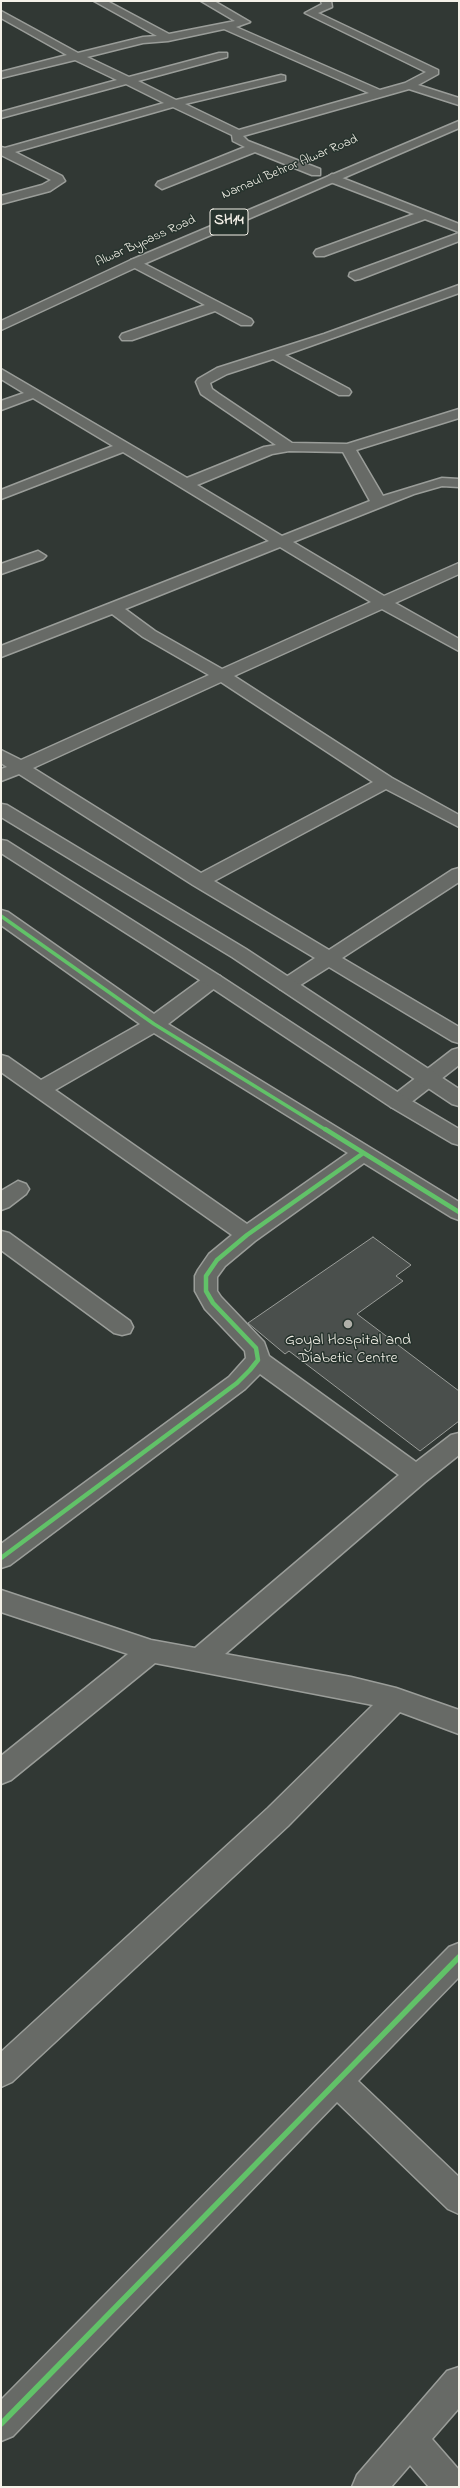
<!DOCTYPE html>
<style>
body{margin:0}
#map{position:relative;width:460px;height:2488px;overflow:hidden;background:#313834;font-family:"Indie Flower",sans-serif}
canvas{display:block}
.frame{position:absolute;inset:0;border:2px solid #f4f1e8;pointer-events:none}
</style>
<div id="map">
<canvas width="460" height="2488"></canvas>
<div class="frame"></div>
</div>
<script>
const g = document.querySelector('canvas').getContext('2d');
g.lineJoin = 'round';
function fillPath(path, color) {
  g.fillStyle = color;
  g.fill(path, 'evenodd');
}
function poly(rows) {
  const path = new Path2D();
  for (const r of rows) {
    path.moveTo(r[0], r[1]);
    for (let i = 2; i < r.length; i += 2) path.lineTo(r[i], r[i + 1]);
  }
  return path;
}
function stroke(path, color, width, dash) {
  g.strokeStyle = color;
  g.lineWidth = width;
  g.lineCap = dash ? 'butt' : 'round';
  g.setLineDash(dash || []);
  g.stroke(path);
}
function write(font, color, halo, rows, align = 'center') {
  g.font = font + ' "Indie Flower",sans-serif';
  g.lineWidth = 3;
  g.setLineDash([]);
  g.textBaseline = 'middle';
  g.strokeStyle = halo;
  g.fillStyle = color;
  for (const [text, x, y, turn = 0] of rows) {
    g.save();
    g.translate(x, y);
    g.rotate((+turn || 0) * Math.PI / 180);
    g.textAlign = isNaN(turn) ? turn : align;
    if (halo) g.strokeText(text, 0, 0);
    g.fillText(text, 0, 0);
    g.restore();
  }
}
const building = poly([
 [373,1237,411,1265,396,1276,403,1281,357,1314,459,1391,459,1421,420,1451,289,1351,285,1354,248,1323,373,1237]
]);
fillPath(building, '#4a4f4c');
stroke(building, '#9a9d99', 1);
const minor = poly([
 [94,1,107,1,169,34,235,21,201,1,214,1,250,22,236,27,380,90,405,83,426,72,305,13,322,4,321,1,331,1,332,7,318,13,438,70,438,74,418,85,459,98,459,105,409,89,243,136,248,141,320,169,320,175,312,175,255,152,162,189,156,185,158,182,245,147,233,141,232,135,173,107,15,152,62,176,65,181,50,191,1,204,1,196,42,185,51,180,1,155,1,147,5,148,164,103,126,84,1,118,1,112,117,80,75,60,1,78,1,72,67,55,1,18,1,11,78,53,143,37,157,36,94,1],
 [224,29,369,93,239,130,185,104,285,80,285,76,281,75,176,100,138,81,227,57,227,53,219,53,129,77,87,57,143,43,168,41,224,29],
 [332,174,459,224,459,232,425,219,324,256,316,256,314,253,316,250,414,214,328,181,326,178,332,174],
 [459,233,459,241,360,279,355,280,349,276,350,273,459,233],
 [135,259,251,319,253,322,251,325,241,325,215,311,132,340,122,340,120,337,122,334,205,305,131,266,129,263,131,260,135,259],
 [459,285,459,293,285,355,349,389,351,392,349,395,339,395,273,359,227,374,210,383,212,389,219,394,292,443,347,444,459,409,459,418,356,450,383,496,442,478,459,479,459,487,442,486,414,494,293,542,384,596,459,563,459,574,395,603,459,639,459,651,382,609,234,676,392,778,459,815,459,827,386,789,214,881,329,950,452,870,459,868,459,882,342,958,459,1027,459,1043,452,1041,329,967,294,989,287,991,280,989,277,985,280,981,315,958,193,885,19,774,1,781,1,769,7,767,1,763,1,750,21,760,209,675,143,637,112,614,1,657,1,646,269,541,123,452,1,499,1,490,113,446,33,398,1,410,1,401,24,393,1,379,1,369,187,478,264,447,276,445,201,394,196,382,198,379,217,368,324,334,459,285],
 [289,451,343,452,370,501,282,536,197,485,272,454,289,451],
 [280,547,371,602,222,669,155,631,125,609,280,547],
 [221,682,373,782,201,873,33,768,221,682],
 [38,551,46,556,43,559,1,574,1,564,38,551],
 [1,910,8,912,154,1014,206,976,213,974,220,976,223,980,220,984,168,1024,459,1202,459,1220,451,1217,364,1163,255,1241,225,1266,217,1277,217,1291,221,1297,264,1342,269,1356,416,1462,451,1435,459,1433,459,1455,425,1482,225,1654,351,1677,396,1688,459,1710,459,1734,400,1712,288,1826,12,2082,1,2087,1,2052,268,1808,373,1705,155,1663,11,1780,1,1784,1,1756,128,1654,1,1612,1,1590,151,1640,195,1648,399,1475,260,1374,245,1389,10,1565,1,1568,1,1544,229,1377,246,1358,245,1351,205,1309,195,1291,195,1276,198,1270,209,1254,232,1235,1,1072,1,1055,8,1057,41,1080,140,1024,1,925,1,910],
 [154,1033,348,1153,247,1224,55,1090,154,1033],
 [459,1048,459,1065,405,1107,398,1109,391,1107,388,1102,391,1097,452,1050,459,1048],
 [18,1181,26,1184,29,1189,26,1194,9,1207,1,1210,1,1191,18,1181],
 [1,1231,9,1233,130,1321,133,1327,130,1333,122,1335,114,1333,1,1250,1,1231],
 [459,1943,459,1977,358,2081,459,2177,459,2214,448,2209,337,2102,13,2436,1,2441,1,2400,449,1947,459,1943],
 [459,2367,459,2408,432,2439,459,2470,459,2487,429,2487,410,2465,391,2487,352,2487,357,2475,447,2371,459,2367]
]);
const secondary = poly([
 [1,804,7,805,246,949,459,1089,459,1106,452,1104,232,957,1,817,1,804],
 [1,840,7,841,220,976,405,1097,459,1129,459,1145,452,1143,391,1107,206,984,1,853,1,840]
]);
const primary = poly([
 [459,121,459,128,139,266,1,330,1,321,131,260,459,121]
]);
stroke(minor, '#9a9d99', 3);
stroke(secondary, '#9a9d99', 3);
stroke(primary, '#9a9d99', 3);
fillPath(minor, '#676a66');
fillPath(secondary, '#676a66');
fillPath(primary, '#676a66');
stroke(poly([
 [1,916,154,1024,326,1130]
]), '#61c268', 3.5);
stroke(poly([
 [325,1129,459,1212],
 [1,1558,237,1383,250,1370,258,1360,256,1348,213,1303,206,1291,206,1276,217,1260,247,1235,362,1154]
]), '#61c268', 4.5);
stroke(poly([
 [1,2424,459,1957]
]), '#61c268', 5.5);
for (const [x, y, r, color] of [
 [348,1324,5,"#b0b0a9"]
]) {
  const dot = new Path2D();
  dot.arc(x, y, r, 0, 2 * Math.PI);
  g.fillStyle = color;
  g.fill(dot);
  stroke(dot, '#26332d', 1.5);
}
write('13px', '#f4f1e8', '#26332d', [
 ["Narnaul Behror Alwar Road",290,168,-23],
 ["Alwar Bypass Road",146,242,-24]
]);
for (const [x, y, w] of [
 [229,222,38]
]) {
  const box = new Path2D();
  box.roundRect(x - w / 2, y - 13, w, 26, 3);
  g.fillStyle = '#26332d';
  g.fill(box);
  stroke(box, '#f4f1e8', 1);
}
write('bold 15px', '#f4f1e8', null, [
 ["SH14",229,222]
]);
write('16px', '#f4f1e8', '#26332d', [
 ["Goyal Hospital and",348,1341],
 ["Diabetic Centre",348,1359]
]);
</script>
